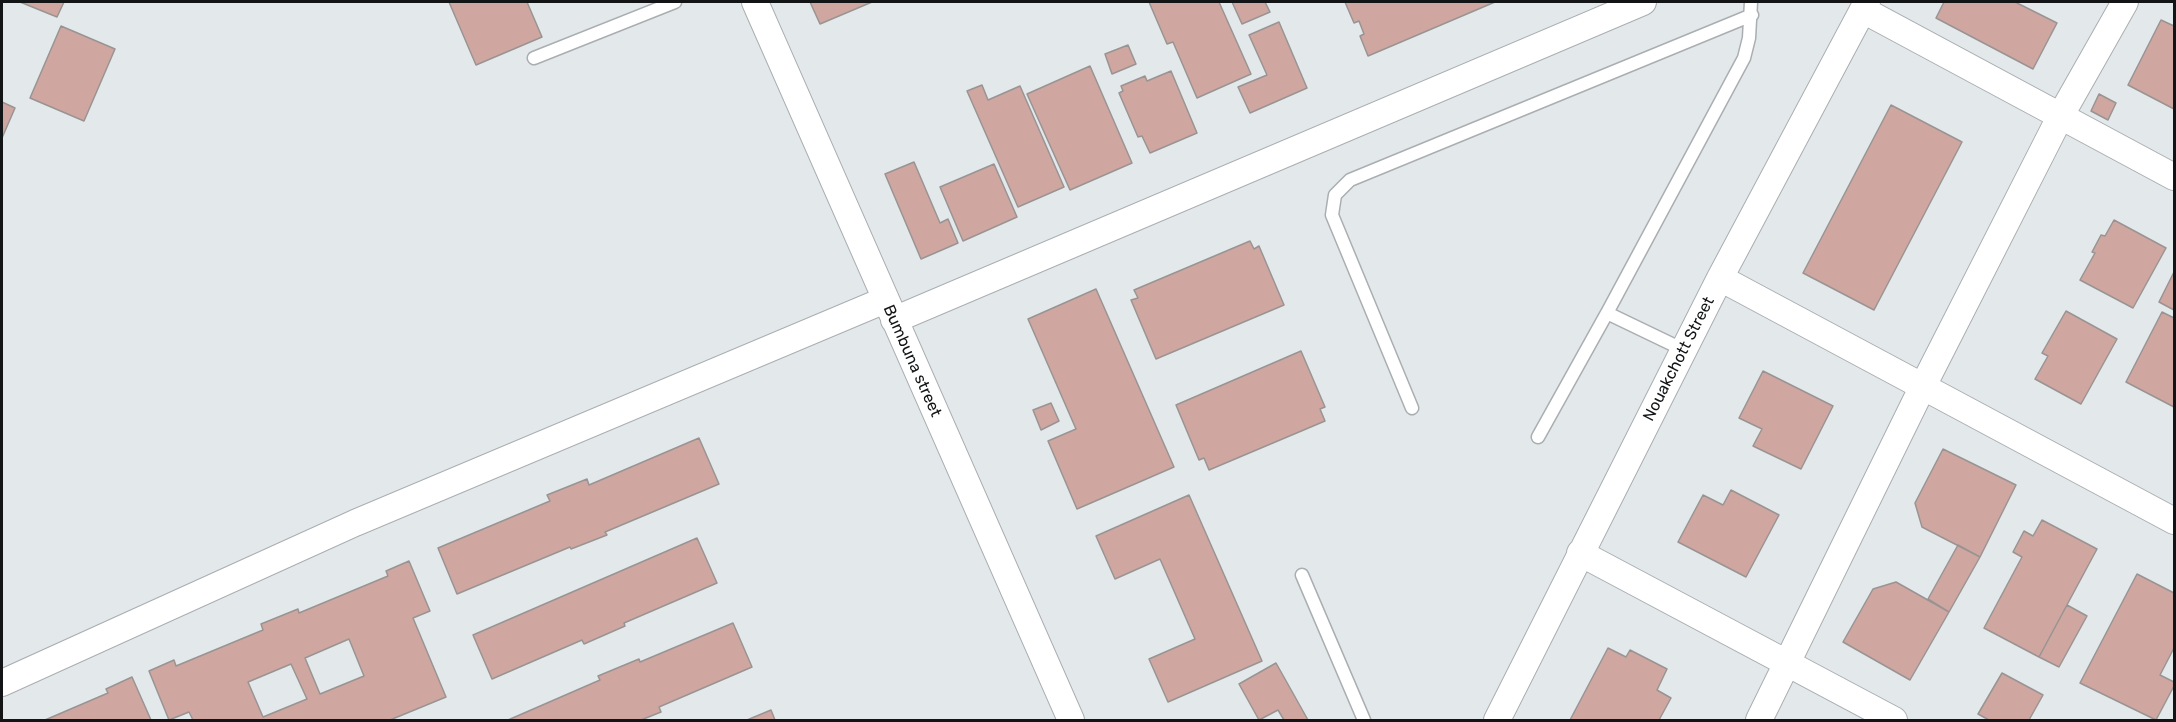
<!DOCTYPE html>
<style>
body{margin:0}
#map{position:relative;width:2176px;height:722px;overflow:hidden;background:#e3e8eb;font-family:Rubik,sans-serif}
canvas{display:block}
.frame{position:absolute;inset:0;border:3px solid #121415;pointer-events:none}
</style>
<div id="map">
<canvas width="2176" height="722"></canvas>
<div class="frame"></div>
</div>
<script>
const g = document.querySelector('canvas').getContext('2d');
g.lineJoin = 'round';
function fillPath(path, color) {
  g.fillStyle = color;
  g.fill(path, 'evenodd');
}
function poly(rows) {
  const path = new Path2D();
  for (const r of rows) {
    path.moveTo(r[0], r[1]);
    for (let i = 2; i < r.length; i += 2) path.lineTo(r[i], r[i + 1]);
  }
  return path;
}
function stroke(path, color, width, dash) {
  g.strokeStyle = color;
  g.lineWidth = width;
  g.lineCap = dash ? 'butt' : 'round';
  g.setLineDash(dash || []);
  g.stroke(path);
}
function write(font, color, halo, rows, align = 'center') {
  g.font = font + ' Rubik,sans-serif';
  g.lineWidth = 5;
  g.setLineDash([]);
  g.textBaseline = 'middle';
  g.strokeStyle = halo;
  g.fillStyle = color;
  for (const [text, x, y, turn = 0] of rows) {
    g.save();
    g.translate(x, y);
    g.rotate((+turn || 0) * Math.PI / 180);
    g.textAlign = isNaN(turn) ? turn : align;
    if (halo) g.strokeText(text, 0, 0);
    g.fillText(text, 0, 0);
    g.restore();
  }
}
const building = poly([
 [20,2,64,2,57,17,20,2],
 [449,2,527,2,542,37,476,65,449,2],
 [810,2,872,2,820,24,810,2],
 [1149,2,1219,2,1251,74,1197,98,1173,42,1167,44,1149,2],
 [1232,2,1265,2,1270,12,1242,24,1232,2],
 [1345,2,1495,2,1368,56,1360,36,1364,34,1359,21,1354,23,1345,2],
 [1944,2,2015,2,2057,23,2033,69,1936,18,1944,2],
 [2161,20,2174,26,2174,109,2128,85,2161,20],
 [1279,22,1307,88,1250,113,1238,87,1267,75,1249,35,1279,22],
 [61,26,115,49,84,121,30,98,61,26],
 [1128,45,1136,64,1112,74,1105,54,1128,45],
 [1090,66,1132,163,1070,190,1027,94,1090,66],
 [1171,71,1197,133,1150,153,1142,136,1138,137,1119,93,1123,91,1121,86,1145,76,1147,81,1171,71],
 [982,85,988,100,1020,86,1064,187,1018,207,967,91,982,85],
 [2099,94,2116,103,2108,120,2091,111,2099,94],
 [2,102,15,108,2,138,2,102],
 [1891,105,1962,142,1874,310,1803,273,1891,105],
 [914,162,940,223,948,219,958,243,921,259,885,174,914,162],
 [994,164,1017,217,963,241,940,187,994,164],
 [2114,220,2166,248,2133,308,2080,280,2095,253,2092,252,2101,235,2105,236,2114,220],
 [1250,241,1254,249,1259,246,1284,305,1156,359,1131,300,1138,298,1134,290,1250,241],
 [2174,272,2174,310,2159,302,2174,272],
 [1096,289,1174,467,1077,509,1048,441,1076,429,1028,319,1096,289],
 [2066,311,2117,339,2081,404,2035,379,2048,356,2042,353,2066,311],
 [2162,312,2174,318,2174,407,2126,382,2162,312],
 [1301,351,1325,407,1320,409,1325,421,1209,470,1204,458,1199,460,1176,405,1301,351],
 [1763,371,1833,406,1801,469,1753,446,1762,429,1739,418,1763,371],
 [1051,403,1059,421,1041,430,1033,410,1051,403],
 [699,438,719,484,605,532,607,535,571,549,570,547,457,594,438,548,550,501,547,495,587,479,589,485,699,438],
 [1943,449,2016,485,1980,557,1922,527,1915,503,1943,449],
 [1731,490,1779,515,1746,577,1678,542,1703,495,1723,505,1731,490],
 [1189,495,1262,661,1168,702,1149,659,1195,639,1160,559,1115,579,1096,536,1189,495],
 [2042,520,2097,549,2039,657,1984,628,2022,557,2013,552,2024,531,2033,536,2042,520],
 [697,538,717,583,624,623,625,626,584,644,582,640,492,679,473,635,697,538],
 [1958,545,1980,557,1949,612,1928,599,1958,545],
 [409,561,430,611,413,618,446,697,390,720,193,720,189,712,169,720,149,671,174,660,176,666,263,630,261,624,298,609,299,613,388,576,386,571,409,561],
 [349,639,364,676,320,694,305,658,349,639],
 [291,664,307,699,263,717,248,682,291,664],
 [2137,574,2174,593,2174,648,2160,675,2174,682,2174,686,2156,720,2080,683,2137,574],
 [1896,582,1949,612,1910,680,1843,642,1873,589,1896,582],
 [2067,605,2087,616,2059,667,2039,657,2067,605],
 [733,623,752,667,659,707,661,712,641,720,508,720,600,680,598,676,639,659,640,662,733,623],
 [1608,648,1626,657,1630,650,1667,669,1657,690,1671,698,1659,720,1570,720,1608,648],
 [1276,663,1308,720,1284,720,1278,710,1259,720,1239,684,1276,663],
 [2002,673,2043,695,2029,720,1989,720,1978,714,2002,673],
 [132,677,151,720,45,720,108,693,106,689,132,677],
 [771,710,775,720,747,720,771,710]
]);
fillPath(building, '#cfa7a0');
stroke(building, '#999493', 1.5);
const lane = poly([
 [534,58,675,2],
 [1684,350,1607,313,1744,58,1749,38,1751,2],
 [1412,408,1332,215,1335,195,1350,180,1752,15],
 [1538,437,1607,313],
 [1302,575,1364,720]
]);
const street = poly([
 [755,2,1071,720],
 [1863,10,2174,177],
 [1720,278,2174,521],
 [894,320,1643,2],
 [1580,553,1894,720],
 [2,683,355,523,885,300],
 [1497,720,1720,278,1867,2],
 [1759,720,1923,386,2061,115,2125,2]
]);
stroke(lane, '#aaaeb1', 15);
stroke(street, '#aaaeb1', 28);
stroke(lane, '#fff', 12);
stroke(street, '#fff', 26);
write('16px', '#121415', '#fff', [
 ["Nouakchott Street",1679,359,-63],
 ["Bumbuna street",912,361,66]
]);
</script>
